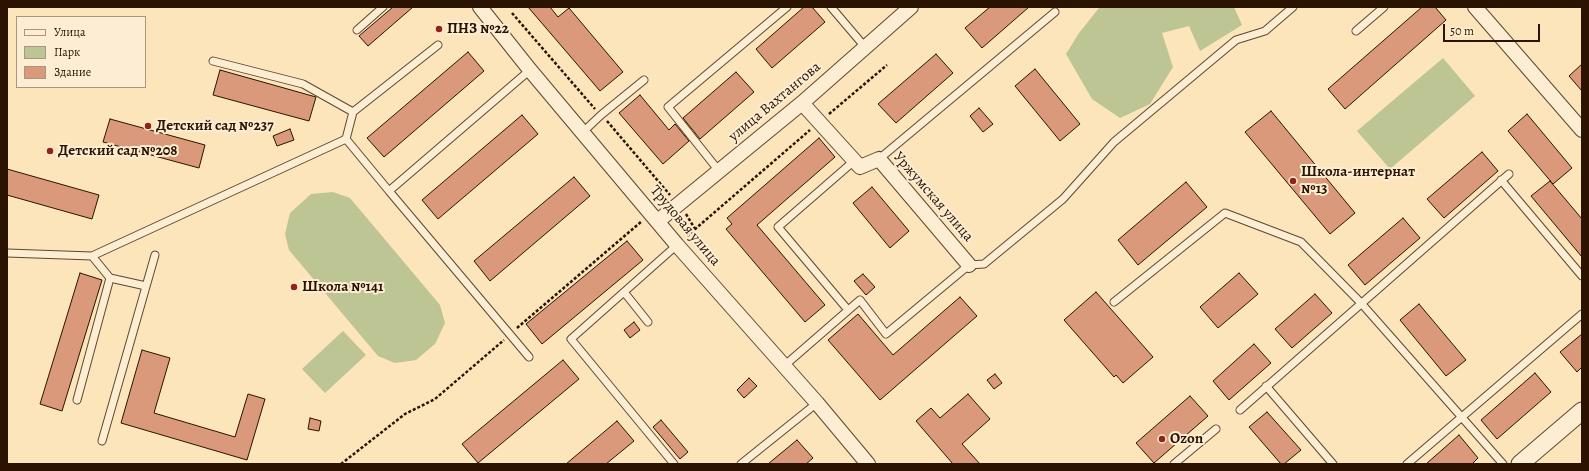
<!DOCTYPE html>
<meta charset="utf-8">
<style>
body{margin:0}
#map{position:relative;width:1589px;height:471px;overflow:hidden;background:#fce4bb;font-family:Alegreya,serif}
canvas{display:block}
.frame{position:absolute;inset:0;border:8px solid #2a1300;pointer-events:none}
.legend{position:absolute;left:16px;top:16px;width:130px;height:72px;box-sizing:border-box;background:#fdedd3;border:1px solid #a9967f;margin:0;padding:5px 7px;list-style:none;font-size:12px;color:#2a1300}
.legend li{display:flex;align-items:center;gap:8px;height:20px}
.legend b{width:20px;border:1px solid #a9967f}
.scale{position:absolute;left:1443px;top:24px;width:97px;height:18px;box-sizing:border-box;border:2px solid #2a1300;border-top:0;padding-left:5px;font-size:12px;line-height:14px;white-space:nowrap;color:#2a1300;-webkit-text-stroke:3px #fdedd3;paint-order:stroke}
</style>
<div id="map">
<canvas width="1589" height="471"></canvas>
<div class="frame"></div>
<ul class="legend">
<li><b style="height:5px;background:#fdedd3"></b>Улица</li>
<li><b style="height:11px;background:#bcc593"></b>Парк</li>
<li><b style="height:11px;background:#d9997a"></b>Здание</li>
</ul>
<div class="scale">50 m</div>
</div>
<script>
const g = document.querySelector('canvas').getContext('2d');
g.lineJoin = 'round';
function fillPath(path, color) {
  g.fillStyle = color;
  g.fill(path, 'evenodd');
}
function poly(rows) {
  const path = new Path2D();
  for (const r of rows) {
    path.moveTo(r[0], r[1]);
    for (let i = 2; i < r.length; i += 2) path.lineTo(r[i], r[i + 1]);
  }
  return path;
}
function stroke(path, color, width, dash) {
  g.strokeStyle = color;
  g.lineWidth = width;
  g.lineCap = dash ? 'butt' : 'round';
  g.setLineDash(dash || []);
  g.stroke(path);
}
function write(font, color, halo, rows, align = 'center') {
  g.font = font + ' Alegreya,serif';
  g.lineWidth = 4;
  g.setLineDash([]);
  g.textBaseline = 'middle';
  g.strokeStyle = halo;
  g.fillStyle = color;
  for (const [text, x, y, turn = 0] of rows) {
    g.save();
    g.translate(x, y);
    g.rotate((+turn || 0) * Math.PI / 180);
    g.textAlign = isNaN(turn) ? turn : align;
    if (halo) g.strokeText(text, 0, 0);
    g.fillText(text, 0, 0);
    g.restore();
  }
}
fillPath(poly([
 [1103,7,1234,7,1242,25,1200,51,1189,26,1162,33,1173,67,1150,104,1120,118,1092,99,1066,54,1079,33,1099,8],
 [1443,58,1475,96,1390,169,1357,131],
 [333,192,350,198,440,305,445,323,435,344,416,360,395,363,378,356,289,250,285,234,290,213,311,194],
 [343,331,366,355,325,393,302,369]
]), '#bcc593');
const building = poly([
 [393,7,413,7,368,46,359,36,393,7],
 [528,7,550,7,558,17,569,8,623,72,600,91,528,7],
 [804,7,812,7,825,22,772,68,756,49,804,7],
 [990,7,1029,7,982,48,965,28,990,7],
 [1422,7,1435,7,1446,20,1345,109,1328,89,1422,7],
 [468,52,484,71,384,157,367,138,468,52],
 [936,54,953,73,896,123,878,104,936,54],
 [1582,64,1582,91,1569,76,1582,64],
 [1035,69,1080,124,1060,141,1015,86,1035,69],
 [220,70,316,97,309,121,213,95,220,70],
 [736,72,754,92,700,139,683,118,736,72],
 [640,95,669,130,675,124,689,141,663,164,619,113,640,95],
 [979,108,993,124,983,132,970,116,979,108],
 [1271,111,1355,213,1330,234,1245,132,1271,111],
 [1527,114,1572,168,1553,184,1508,131,1527,114],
 [522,115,538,134,438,219,422,200,522,115],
 [110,119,205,145,199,168,103,142,110,119],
 [290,129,294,140,277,146,273,136,290,129],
 [819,138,835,157,757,225,825,305,805,322,726,229,732,224,727,218,819,138],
 [1482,152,1498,171,1444,218,1427,199,1482,152],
 [7,169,99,195,92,219,7,195,7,169],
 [574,177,590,196,490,281,474,261,574,177],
 [1550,181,1582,219,1582,257,1531,196,1550,181],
 [1186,182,1207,207,1138,265,1118,240,1186,182],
 [872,187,909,231,890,248,853,203,872,187],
 [1403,218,1420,238,1365,285,1348,265,1403,218],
 [627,241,643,260,542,344,526,324,627,241],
 [80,273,102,280,62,411,40,404,80,273],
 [1239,273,1258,294,1218,328,1200,307,1239,273],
 [863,274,875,287,866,295,854,281,863,274],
 [1096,292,1153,357,1123,383,1116,375,1114,377,1064,320,1096,292],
 [1315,294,1332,313,1292,348,1275,329,1315,294],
 [960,297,977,316,880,400,828,340,858,314,893,355,960,297],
 [1419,304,1466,360,1446,376,1400,320,1419,304],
 [634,322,640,330,630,338,624,330,634,322],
 [1582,334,1582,367,1577,372,1560,352,1582,334],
 [1254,344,1271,363,1229,400,1213,381,1254,344],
 [142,350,170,358,154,413,235,437,248,394,265,399,247,460,121,423,142,350],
 [563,360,579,379,478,463,462,444,563,360],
 [1535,373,1551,392,1497,439,1481,420,1535,373],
 [995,374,1002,383,994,389,987,380,995,374],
 [749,378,757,386,744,398,737,390,749,378],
 [968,394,990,419,962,444,980,464,953,464,916,421,931,408,940,418,968,394],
 [1190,396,1208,416,1154,463,1136,443,1190,396],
 [1267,412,1301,450,1284,464,1281,464,1249,427,1267,412],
 [310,418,321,421,319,431,308,429,310,418],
 [661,420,688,452,680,459,653,427,661,420],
 [617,421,634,441,606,464,566,464,617,421],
 [1459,435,1478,458,1472,464,1426,464,1459,435],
 [797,440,813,458,806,464,768,464,797,440]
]);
fillPath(building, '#d9997a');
stroke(building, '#2a1300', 1);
const service = poly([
 [831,7,865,47],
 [357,30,383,7],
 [1356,31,1384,7],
 [213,61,303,84,353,112],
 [583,132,601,115,644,80],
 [346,139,353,112,438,45],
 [879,159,1055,12],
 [719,171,668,107,787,7],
 [1501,180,1582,276],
 [389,191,529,357],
 [7,253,92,256,346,139,389,191,530,70],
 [110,278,146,286],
 [624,292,648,322],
 [1114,302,1225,213,1301,242,1361,303,1503,464],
 [848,310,778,227,854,161],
 [784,366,860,300,886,334,969,265,984,264,1063,199,1114,142,1236,40,1265,31,1293,7],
 [1266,386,1333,464],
 [77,400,110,278,92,256],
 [1240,410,1509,174],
 [102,441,155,255],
 [674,464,571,339,677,245],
 [741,464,817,403],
 [1174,464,1216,429],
 [1407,464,1582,314]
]);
const minor = poly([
 [480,7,530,70,677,245,817,403,868,464],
 [1475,7,1582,130],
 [802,103,860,167,879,159,969,265],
 [658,221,802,103,911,7]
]);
const tertiary = poly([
 [1520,464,1582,411]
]);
stroke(service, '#5e472f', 9);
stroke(minor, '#5e472f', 16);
stroke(tertiary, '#5e472f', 19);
stroke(poly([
 [512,13,595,109],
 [829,114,887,65],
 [607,121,670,195],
 [686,214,695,229],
 [687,236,810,130],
 [517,328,642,221],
 [341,464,405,414,435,399,504,340]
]), '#2a1300', 2.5, [3, 2]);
stroke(service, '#fdedd3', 7);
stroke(minor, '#fdedd3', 14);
stroke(tertiary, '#fdedd3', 17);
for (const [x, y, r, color] of [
 [439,29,4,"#8f2418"],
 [148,126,4,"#8f2418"],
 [50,151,4,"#8f2418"],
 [1293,181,4,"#8f2418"],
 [294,287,4,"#8f2418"],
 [1162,439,4,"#8f2418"]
]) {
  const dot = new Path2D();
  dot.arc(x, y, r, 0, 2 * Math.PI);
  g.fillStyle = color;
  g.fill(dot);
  stroke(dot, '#fdedd3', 1.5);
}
write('bold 15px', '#2a1300', '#fdedd3', [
 ["ПНЗ №22",447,29],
 ["Детский сад №237",156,126],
 ["Детский сад №208",58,151],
 ["Школа-интернат",1301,172],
 ["№13",1301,189],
 ["Школа №141",302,287],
 ["Ozon",1170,439]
], 'left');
write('15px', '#2a1300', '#fdedd3', [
 ["улица Вахтангова",775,102,-40],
 ["Уржумская улица",933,197,49],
 ["Трудовая улица",685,226,50]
]);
</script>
